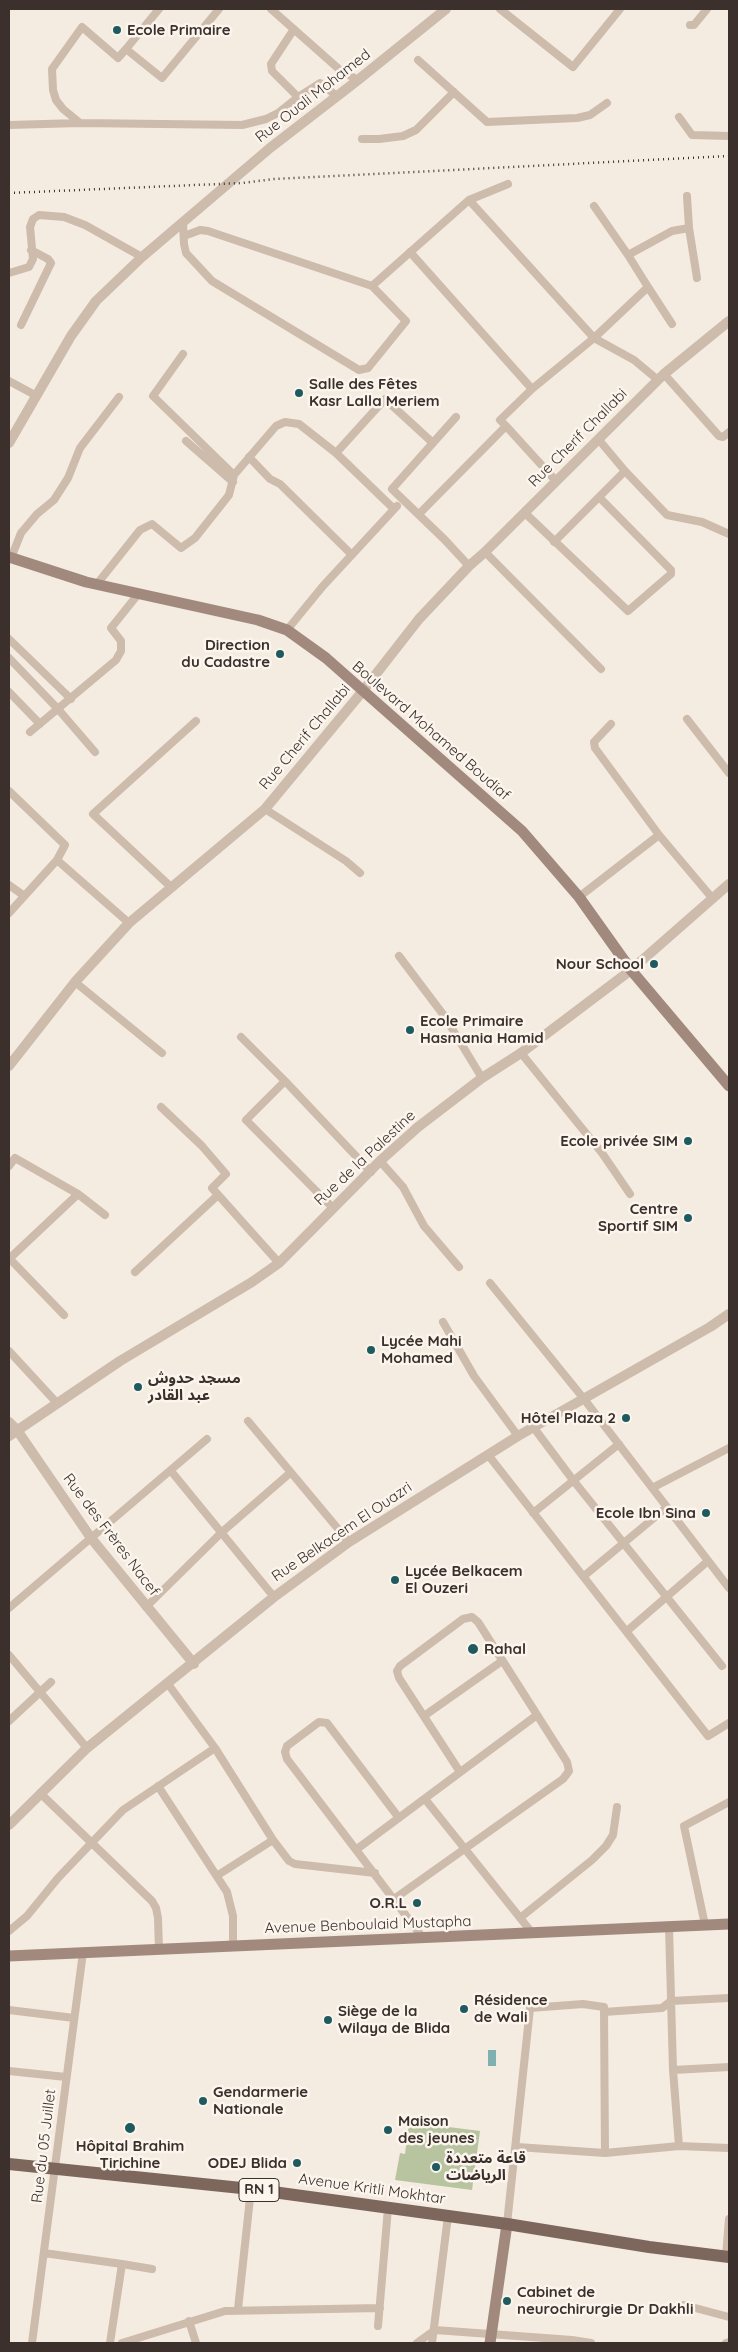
<!DOCTYPE html>
<meta charset="utf-8">
<style>
body{margin:0}
#map{position:relative;width:738px;height:2352px;overflow:hidden;background:#f4ebe1;font-family:Quicksand,sans-serif}
canvas{display:block}
.frame{position:absolute;inset:0;border:10px solid #3b302b;pointer-events:none}
</style>
<div id="map">
<canvas width="738" height="2352"></canvas>
<div class="frame"></div>
</div>
<script>
const g = document.querySelector('canvas').getContext('2d');
g.lineJoin = 'round';
function fillPath(path, color) {
  g.fillStyle = color;
  g.fill(path, 'evenodd');
}
function poly(rows) {
  const path = new Path2D();
  for (const r of rows) {
    path.moveTo(r[0], r[1]);
    for (let i = 2; i < r.length; i += 2) path.lineTo(r[i], r[i + 1]);
  }
  return path;
}
function stroke(path, color, width, dash) {
  g.strokeStyle = color;
  g.lineWidth = width;
  g.lineCap = dash ? 'butt' : 'round';
  g.setLineDash(dash || []);
  g.stroke(path);
}
function write(font, color, halo, rows, align = 'center') {
  g.font = font + ' Quicksand,"Noto Sans Arabic",sans-serif';
  g.lineWidth = 5;
  g.setLineDash([]);
  g.textBaseline = 'middle';
  g.strokeStyle = halo;
  g.fillStyle = color;
  for (const [text, x, y, turn = 0] of rows) {
    g.save();
    g.translate(x, y);
    g.rotate((+turn || 0) * Math.PI / 180);
    g.textAlign = isNaN(turn) ? turn : align;
    if (halo) g.strokeText(text, 0, 0);
    g.fillText(text, 0, 0);
    g.restore();
  }
}
fillPath(poly([
 [409,2122,480,2131,472,2190,395,2180,400,2153,405,2154]
]), '#b8c4a0');
fillPath(poly([
 [488,2050,496,2050,496,2066,488,2066]
]), '#7fb0b2');
stroke(poly([
 [159,9,126,49,162,78,219,9],
 [271,9,340,70,358,80],
 [500,9,573,67,620,9],
 [690,25,694,25,707,9],
 [294,29,271,64,272,71,298,97],
 [418,60,487,122,577,118,590,115,607,103],
 [679,117,692,135,729,136],
 [80,123,63,109,56,100,53,90,52,69,82,27,118,58,126,49],
 [9,125,80,123,242,125,266,119,278,113,298,97,320,83,324,85,337,97],
 [362,139,379,139,403,136,416,130,454,92],
 [687,196,689,228],
 [469,200,594,338,648,287,672,324],
 [594,206,628,255],
 [183,223,184,244,186,253,212,281,359,370,368,368,406,321,372,286],
 [184,236,200,230,208,231,372,286,469,200,508,184],
 [410,252,532,389],
 [9,273,29,267,33,259,30,227,33,219,39,215,64,217,85,225,142,257],
 [648,287,628,255,672,231,689,228,697,278],
 [21,325,51,263,48,259,31,250],
 [183,354,153,396,234,475],
 [664,374,719,436,723,437,729,432],
 [9,381,35,395],
 [456,417,392,489,445,540,469,566],
 [506,426,500,420,532,389,594,338,634,360,658,380],
 [599,440,625,471,667,515,702,522,729,534],
 [186,441,233,482],
 [336,453,385,399,433,443],
 [249,457,270,479,280,484,352,555],
 [525,513,628,611,671,574,671,570,599,497],
 [419,514,506,426,556,481],
 [554,542,625,471],
 [485,552,601,669],
 [11,558,21,533,37,514,54,500,68,478,80,448,119,397],
 [97,584,140,530,152,524,181,548,195,538,229,495,234,475,276,426,285,422,299,424,336,453,394,509],
 [287,630,323,586,397,506],
 [9,639,71,699],
 [9,658,58,709,95,752],
 [9,692,40,724],
 [687,719,729,773],
 [611,724,594,742,595,748,659,835,713,899],
 [30,732,116,660,121,651,121,641,111,628,139,593],
 [9,791,65,845,57,860,9,913],
 [265,809,346,861,360,873],
 [57,860,129,923],
 [9,885,23,895],
 [172,888,93,814,196,721],
 [579,897,659,835],
 [399,956,445,1017,482,1078],
 [75,982,162,1053],
 [241,1037,285,1081,371,1172],
 [521,1053,602,1153,630,1194],
 [285,1081,246,1120,333,1208],
 [161,1107,202,1146,226,1174,212,1188,279,1263],
 [380,1161,403,1187,424,1226,459,1267],
 [9,1166,15,1158,78,1194,105,1215],
 [9,1258,64,1315],
 [9,1259,78,1194],
 [135,1272,218,1195],
 [490,1283,584,1399,729,1588],
 [443,1322,474,1376,518,1436],
 [9,1351,56,1402],
 [248,1421,349,1542],
 [534,1428,573,1480,722,1666],
 [489,1456,708,1736,729,1723],
 [171,1471,274,1597],
 [652,1488,729,1448],
 [533,1513,619,1444],
 [584,1576,667,1507],
 [146,1607,222,1532,290,1473],
 [9,1608,207,1439],
 [627,1631,708,1561],
 [9,1655,87,1748],
 [424,1716,502,1661],
 [9,1721,51,1682],
 [215,1748,273,1840,289,1861,295,1864,375,1873],
 [158,1786,227,1892,233,1916,233,1946],
 [40,1793,152,1901,156,1908,158,1918,159,1950],
 [425,1799,533,1934],
 [399,1818,327,1723,319,1722,287,1746,285,1752,287,1759,423,1938],
 [357,1849,537,1715],
 [218,1875,273,1840],
 [394,1899,563,1779,569,1771,567,1762,478,1622,472,1617,463,1619,400,1666,397,1671,399,1678,460,1772],
 [520,1918,592,1860,606,1846,613,1835,617,1807],
 [705,1925,684,1826,729,1802],
 [669,1927,673,2070,679,2146],
 [9,1931,27,1916,58,1878,123,1810,215,1748,168,1684],
 [9,2010,74,2018],
 [604,2012,662,2008,671,2001,729,1998],
 [673,2070,729,2067],
 [9,2071,66,2077],
 [517,2147,605,2153,679,2146,729,2148],
 [507,2224,530,2008,583,2004,604,2007,605,2153],
 [44,2253,122,2264,110,2343],
 [726,2256,729,2219],
 [122,2264,152,2269],
 [684,2305,729,2317],
 [238,2309,251,2189],
 [189,2321,196,2343],
 [378,2326,388,2208],
 [32,2343,83,1952],
 [122,2343,225,2311,380,2308],
 [417,2343,435,2330,572,2340,591,2343],
 [432,2343,448,2216],
 [726,2343,729,2342]
]), '#cdbbac', 8);
stroke(poly([
 [9,443,71,336,96,301,142,257,270,148,358,80,446,9],
 [9,1066,75,982,129,923,265,809,362,692,419,619,469,566,485,552,664,374,729,321],
 [9,1422,17,1430,91,1538,194,1664],
 [9,1436,120,1361,252,1282,279,1263,380,1161,418,1127,482,1078,521,1053,631,970,729,884],
 [9,1825,87,1748,274,1597,349,1542,518,1436,710,1327,729,1314]
]), '#cdbbac', 10);
stroke(poly([
 [9,557,86,582,258,620,287,630,326,658,522,831,579,897,631,970,729,1086],
 [9,1956,729,1924],
 [490,2343,507,2224]
]), '#a18a7d', 11);
stroke(poly([
 [9,2164,251,2189,507,2224,649,2247,729,2257]
]), '#7d675c', 12);
stroke(poly([
 [9,193,242,183,274,179,729,156]
]), '#3b302b', 2.5, [1, 4]);
for (const [x, y, r, color] of [
 [117,30,5,"#1f5a5e"],
 [299,393,5,"#1f5a5e"],
 [280,654,5,"#1f5a5e"],
 [654,964,5,"#1f5a5e"],
 [410,1030,5,"#1f5a5e"],
 [688,1141,5,"#1f5a5e"],
 [688,1218,5,"#1f5a5e"],
 [371,1350,5,"#1f5a5e"],
 [138,1387,5,"#1f5a5e"],
 [626,1418,5,"#1f5a5e"],
 [706,1513,5,"#1f5a5e"],
 [395,1580,5,"#1f5a5e"],
 [473,1649,6,"#1f5a5e"],
 [417,1903,5,"#1f5a5e"],
 [464,2009,5,"#1f5a5e"],
 [328,2020,5,"#1f5a5e"],
 [203,2101,5,"#1f5a5e"],
 [130,2128,6,"#1f5a5e"],
 [388,2130,5,"#1f5a5e"],
 [297,2163,5,"#1f5a5e"],
 [436,2167,5,"#1f5a5e"],
 [507,2301,5,"#1f5a5e"]
]) {
  const dot = new Path2D();
  dot.arc(x, y, r, 0, 2 * Math.PI);
  g.fillStyle = color;
  g.fill(dot);
  stroke(dot, '#fbf5ee', 2);
}
for (const [x, y, w] of [
 [259,2190,40]
]) {
  const box = new Path2D();
  box.roundRect(x - w / 2, y - 11.5, w, 23, 4);
  g.fillStyle = '#fbf5ee';
  g.fill(box);
  stroke(box, '#3b302b', 1);
}
write('bold 14px', '#3b302b', null, [
 ["RN 1",259,2190]
]);
write('bold 15px', '#3b302b', '#fbf5ee', [
 ["Ecole Primaire",127,30],
 ["Salle des Fêtes",309,384],
 ["Kasr Lalla Meriem",309,401],
 ["Direction",270,645,"right"],
 ["du Cadastre",270,662,"right"],
 ["Nour School",644,964,"right"],
 ["Ecole Primaire",420,1021],
 ["Hasmania Hamid",420,1038],
 ["Ecole privée SIM",678,1141,"right"],
 ["Centre",678,1209,"right"],
 ["Sportif SIM",678,1226,"right"],
 ["Lycée Mahi",381,1341],
 ["Mohamed",381,1358],
 ["مسجد حدوش",148,1378],
 ["عبد القادر",148,1395],
 ["Hôtel Plaza 2",616,1418,"right"],
 ["Ecole Ibn Sina",696,1513,"right"],
 ["Lycée Belkacem",405,1571],
 ["El Ouzeri",405,1588],
 ["Rahal",484,1649],
 ["O.R.L",407,1903,"right"],
 ["Résidence",474,2000],
 ["de Wali",474,2017],
 ["Siège de la",338,2011],
 ["Wilaya de Blida",338,2028],
 ["Gendarmerie",213,2092],
 ["Nationale",213,2109],
 ["Maison",398,2121],
 ["des jeunes",398,2138],
 ["Hôpital Brahim",130,2146,"center"],
 ["Tirichine",130,2163,"center"],
 ["قاعة متعددة",446,2158],
 ["الرياضات",446,2175],
 ["ODEJ Blida",287,2163,"right"],
 ["Cabinet de",517,2292],
 ["neurochirurgie Dr Dakhli",517,2309]
], 'left');
write('15px', '#3b302b', '#fbf5ee', [
 ["Rue Ouali Mohamed",313,96,-38],
 ["Rue Cherif Challabi",578,438,-45],
 ["Boulevard Mohamed Boudiaf",431,731,41],
 ["Rue Cherif Challabi",305,737,-50],
 ["Rue de la Palestine",365,1158,-43],
 ["Rue Belkacem El Ouazri",342,1532,-34],
 ["Rue des Frères Nacef",111,1535,53],
 ["Avenue Benboulaid Mustapha",368,1925,-2],
 ["Rue du 05 Juillet",44,2146,-83],
 ["Avenue Kritli Mokhtar",372,2189,8]
]);
</script>
